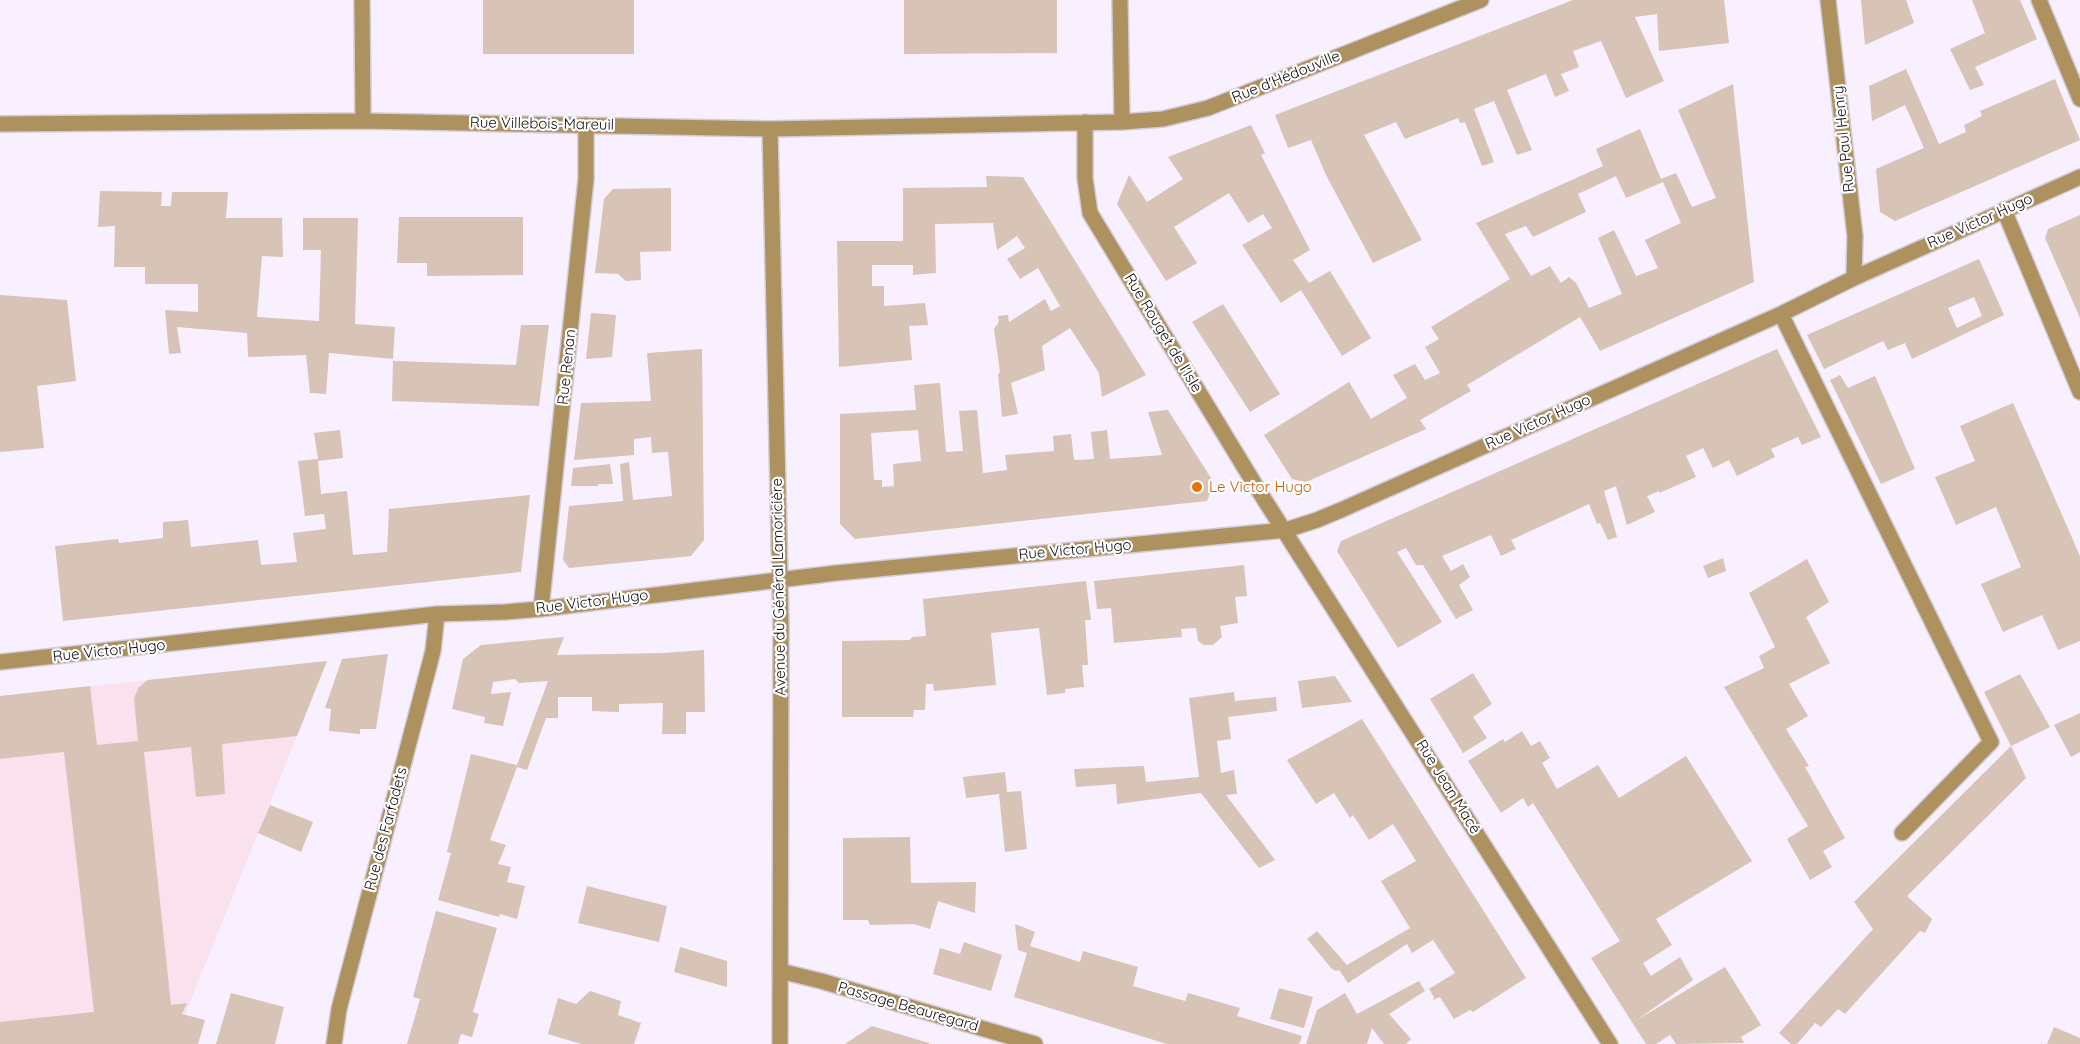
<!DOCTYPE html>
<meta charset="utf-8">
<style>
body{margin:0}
canvas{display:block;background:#f8efff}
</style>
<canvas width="2080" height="1044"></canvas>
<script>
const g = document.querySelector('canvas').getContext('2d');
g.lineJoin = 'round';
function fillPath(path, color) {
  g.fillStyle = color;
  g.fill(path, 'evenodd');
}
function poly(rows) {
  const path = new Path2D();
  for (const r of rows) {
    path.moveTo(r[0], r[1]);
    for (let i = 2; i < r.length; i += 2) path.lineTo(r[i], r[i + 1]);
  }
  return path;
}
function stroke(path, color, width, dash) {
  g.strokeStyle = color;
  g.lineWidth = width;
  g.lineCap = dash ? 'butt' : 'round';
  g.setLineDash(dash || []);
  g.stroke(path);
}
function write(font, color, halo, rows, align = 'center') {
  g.font = font + ' Quicksand,sans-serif';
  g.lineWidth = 4.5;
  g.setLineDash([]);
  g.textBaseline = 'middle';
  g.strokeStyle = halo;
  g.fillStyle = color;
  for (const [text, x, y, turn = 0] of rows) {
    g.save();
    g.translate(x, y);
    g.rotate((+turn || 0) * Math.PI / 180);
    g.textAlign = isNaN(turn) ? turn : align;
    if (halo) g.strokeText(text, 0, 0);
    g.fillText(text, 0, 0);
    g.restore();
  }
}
fillPath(poly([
 [327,661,173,1044,0,1044,0,696]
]), '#f9e1ed');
fillPath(poly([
 [483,0,634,0,634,54,483,54],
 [904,0,1057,0,1057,53,904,54],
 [1573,0,1724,0,1729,43,1659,51,1657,14,1635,17,1664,81,1626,98,1601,41,1573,51,1579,67,1561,74,1569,91,1555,97,1546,74,1507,90,1532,150,1517,155,1494,101,1474,109,1494,162,1482,166,1465,122,1460,123,1458,118,1405,139,1396,122,1364,135,1422,240,1373,263,1326,175,1311,140,1288,148,1275,115],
 [1861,0,1906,0,1914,23,1865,45],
 [1972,0,2020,0,2037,39,1975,67,1984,85,1970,90,1950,49,1985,33],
 [1906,69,1939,144,1966,132,1964,125,1982,116,1980,111,2055,79,2080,140,1895,221,1880,212,1876,169,1924,148,1905,105,1872,121,1869,86],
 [1733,84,1754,282,1600,351,1580,317,1467,385,1471,391,1420,420,1426,429,1306,482,1292,479,1264,435,1349,382,1371,419,1407,398,1393,375,1415,364,1425,380,1440,373,1425,347,1439,339,1431,327,1510,279,1476,223,1603,166,1596,149,1640,129,1661,179,1676,173,1692,207,1716,198,1678,110],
 [1616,176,1626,198,1663,182,1681,223,1645,240,1658,268,1636,276,1614,230,1598,238,1622,294,1589,308,1576,283,1569,277,1561,283,1550,266,1531,276,1505,234,1526,226,1533,237,1586,212,1578,194],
 [1251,125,1265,153,1261,155,1310,250,1293,260,1309,283,1330,271,1371,338,1342,356,1301,290,1281,303,1242,245,1272,228,1263,214,1248,223,1229,193,1174,227,1197,263,1166,281,1117,204,1129,175,1147,202,1183,179,1168,157],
 [986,176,1023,177,1146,375,1102,397,1099,373,1070,328,1042,346,1045,370,1011,383,1018,414,1002,417,998,374,1000,372,994,329,999,322,998,316,1008,315,1009,322,1045,299,1051,311,1060,306,1038,268,1020,279,1007,259,1025,248,1017,236,997,250,993,223,935,224,936,273,913,275,913,265,872,265,872,286,884,286,884,306,925,303,928,325,909,326,912,360,839,367,837,241,903,241,903,188,987,187],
 [671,188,671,251,640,252,641,280,626,281,618,274,595,273,604,199,613,189],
 [100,191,162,192,161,206,171,206,172,192,228,192,226,218,282,218,283,257,262,256,257,317,319,321,321,250,303,250,303,218,358,218,355,324,395,327,393,359,329,353,326,394,310,393,306,355,248,357,247,333,177,327,181,353,169,354,165,310,198,312,198,284,145,284,145,267,114,267,115,226,98,227],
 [2080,215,2080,318,2045,238,2048,229],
 [399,217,523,217,523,275,427,276,427,263,397,263],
 [1979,259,2004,315,1912,359,1905,343,1888,350,1883,341,1824,369,1807,335],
 [1974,297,1982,316,1957,328,1948,308],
 [0,295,67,300,76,381,37,386,44,448,0,452],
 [1223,304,1280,394,1250,412,1192,322],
 [591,313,616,315,612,357,586,359],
 [521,325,549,325,539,406,392,401,393,361,516,365],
 [702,349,704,540,691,556,569,568,563,560,569,506,623,501,620,464,629,462,633,500,672,496,668,452,652,453,651,437,634,439,634,455,574,460,581,403,651,401,647,353],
 [1777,349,1821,437,1802,445,1798,437,1771,449,1775,457,1737,476,1729,460,1713,468,1703,448,1686,456,1696,477,1659,493,1659,491,1647,496,1655,512,1627,525,1616,486,1604,491,1617,537,1608,540,1600,523,1597,524,1589,504,1511,540,1516,549,1501,556,1491,535,1442,556,1451,571,1463,564,1470,577,1459,585,1473,610,1456,619,1423,565,1416,565,1406,548,1397,552,1442,622,1398,648,1337,551,1341,541],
 [1840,375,1848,388,1875,376,1915,469,1881,484,1830,380],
 [940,383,946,452,963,451,959,411,977,410,983,473,1007,470,1005,455,1054,451,1053,436,1071,434,1074,460,1094,459,1091,432,1107,430,1110,459,1162,455,1148,412,1168,410,1214,483,1207,501,855,539,840,524,840,414,916,410,914,385],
 [918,430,921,461,893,464,894,486,882,487,882,480,874,480,871,433],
 [2013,403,2080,556,2080,641,2058,650,2042,615,2003,632,1981,584,2021,567,1996,507,1956,525,1935,477,1975,461,1960,426],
 [340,430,343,458,318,461,321,494,347,491,353,555,387,552,389,509,530,495,521,572,63,621,55,546,118,539,119,543,163,538,163,522,188,520,191,547,258,540,261,565,297,562,293,533,326,529,324,514,305,516,298,461,318,459,314,433],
 [610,464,613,484,598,484,598,486,571,486,573,468],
 [1723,558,1726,571,1708,578,1703,566],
 [1807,559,1829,602,1806,617,1830,663,1789,684,1808,716,1786,729,1809,766,1805,767,1845,838,1823,851,1832,867,1810,880,1787,839,1808,826,1724,687,1764,668,1759,656,1775,647,1749,593],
 [1244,565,1247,596,1235,597,1238,623,1220,626,1222,637,1213,645,1204,645,1198,641,1196,628,1181,629,1182,637,1114,643,1111,608,1097,609,1094,581],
 [1086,581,1091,620,1085,620,1088,665,1082,665,1084,687,1065,689,1065,693,1047,695,1039,628,991,633,996,685,934,691,933,684,926,684,925,710,914,710,913,717,842,717,842,641,910,640,912,637,926,636,923,599],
 [564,637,557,655,663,653,704,650,705,712,686,712,686,734,662,734,663,703,619,704,619,712,592,711,592,697,558,697,558,718,546,718,527,770,517,767,490,840,506,845,498,864,511,867,507,882,525,886,517,919,500,914,499,917,438,900,451,853,447,852,471,754,517,765,548,681,519,683,515,679,493,682,491,694,511,692,503,726,484,723,485,717,452,709,463,659,481,645],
 [388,654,376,729,360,729,360,734,329,731,331,709,325,708,342,659],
 [327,661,297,736,222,744,225,794,196,797,191,747,144,752,171,1005,187,1003,182,1014,205,1020,198,1044,0,1044,0,1022,94,1012,64,752,0,759,0,696,90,686,97,745,138,741,134,698,139,687,148,680],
 [1473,673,1492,704,1473,717,1487,738,1463,753,1430,699],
 [2020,674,2050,727,2011,746,1984,692],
 [1335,676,1352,702,1302,708,1298,681],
 [1234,692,1235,701,1276,697,1277,711,1228,717,1231,739,1217,741,1221,773,1234,770,1237,794,1226,795,1275,860,1259,868,1201,793,1117,804,1116,784,1076,787,1074,769,1144,766,1146,782,1199,777,1189,698],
 [2080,713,2080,752,2071,757,2054,725],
 [1362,719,1526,978,1473,1012,1470,1010,1454,1019,1440,997,1433,1000,1434,997,1429,989,1455,973,1433,940,1412,953,1407,944,1348,983,1339,970,1336,971,1332,969,1307,939,1317,931,1347,965,1410,928,1381,881,1416,861,1393,824,1369,840,1353,815,1350,818,1334,793,1316,804,1287,760],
 [1522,731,1531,746,1540,741,1550,758,1542,763,1557,789,1598,765,1619,798,1686,756,1752,861,1656,919,1672,945,1643,963,1651,976,1680,957,1693,980,1637,1020,1725,967,1761,1025,1741,1037,1744,1043,1676,1044,1670,1035,1656,1044,1646,1044,1591,958,1620,941,1533,803,1528,807,1523,798,1501,813,1468,761,1503,739,1505,742],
 [2011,746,2026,778,1907,896,1932,919,1925,933,1920,931,1845,1014,1838,1009,1821,1027,1815,1023,1797,1044,1791,1044,1779,1033,1873,929,1854,902],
 [1005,772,1007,792,1021,791,1027,849,1005,852,999,794,966,798,963,777],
 [270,805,313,822,301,852,258,833],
 [910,837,911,883,976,882,975,913,938,901,930,929,914,924,870,925,868,920,843,920,843,838],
 [587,886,667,906,659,942,578,923],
 [436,911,497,928,473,1012,479,1014,472,1037,461,1034,458,1044,407,1044,420,999,413,997],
 [1015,924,1035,932,1030,946,1080,962,1083,951,1138,967,1133,986,1185,1001,1188,993,1240,1008,1237,1016,1302,1036,1299,1044,1167,1044,1014,997,1027,953,1018,950],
 [964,942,1002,955,991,991,933,974,940,948,960,954],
 [680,947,727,961,727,987,674,972],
 [1419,981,1425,991,1389,1014,1411,1039,1406,1044,1384,1044,1372,1028,1367,1044,1306,1044,1317,1010,1345,993,1357,1014],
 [1279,988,1313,997,1304,1028,1270,1019],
 [590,991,621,1001,618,1015,641,1023,634,1044,581,1044,548,1034,558,998,576,1004],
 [231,993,284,1007,275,1044,216,1044],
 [872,1026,929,1043,929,1044,845,1044],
 [2054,1027,2080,1038,2080,1044,2047,1044]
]), '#d8c3b7');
const street = poly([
 [362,0,363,121],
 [1120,0,1122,122],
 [1828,0,1855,236,1854,278],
 [2039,0,2080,99],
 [1085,122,1085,178,1090,213,1257,488,1610,1044],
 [0,124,363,121,770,129,1122,122,1163,119,1208,108,1481,0],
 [770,129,781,627,780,1044],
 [2004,210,2080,392],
 [1781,314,1991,742,1902,833],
 [541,609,586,179,586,125],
 [0,662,437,614,505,612,541,609,836,573,1286,530,1317,520,1341,510,1781,314,1854,278,2080,177],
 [780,971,821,981,1035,1044],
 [334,1044,339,1009,433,651,437,614]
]);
stroke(street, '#d3cbd9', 18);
stroke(street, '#ad915e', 15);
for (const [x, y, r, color] of [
 [1197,487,6,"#e8710a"]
]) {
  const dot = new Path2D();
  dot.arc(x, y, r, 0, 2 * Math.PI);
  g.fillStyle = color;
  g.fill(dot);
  stroke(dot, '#fff', 2);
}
write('15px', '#0f0b11', '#fff', [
 ["Rue d'Hédouville",1286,77,-22],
 ["Rue Villebois-Mareuil",542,124,1],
 ["Rue Paul Henry",1844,139,-96],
 ["Rue Victor Hugo",1980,221,-24],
 ["Rue Rouget de l'Isle",1163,333,59],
 ["Rue Renan",567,367,-84],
 ["Rue Victor Hugo",1538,422,-24],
 ["Rue Victor Hugo",1075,550,-5],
 ["Avenue du Général Lamoricière",779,587,-91],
 ["Rue Victor Hugo",592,602,-7],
 ["Rue Victor Hugo",109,651,-6],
 ["Rue Jean Macé",1448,787,58],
 ["Rue des Farfadets",386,829,-75],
 ["Passage Beauregard",908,1007,16]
]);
write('15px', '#c56008', '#fff', [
 ["Le Victor Hugo",1209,487]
], 'left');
</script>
